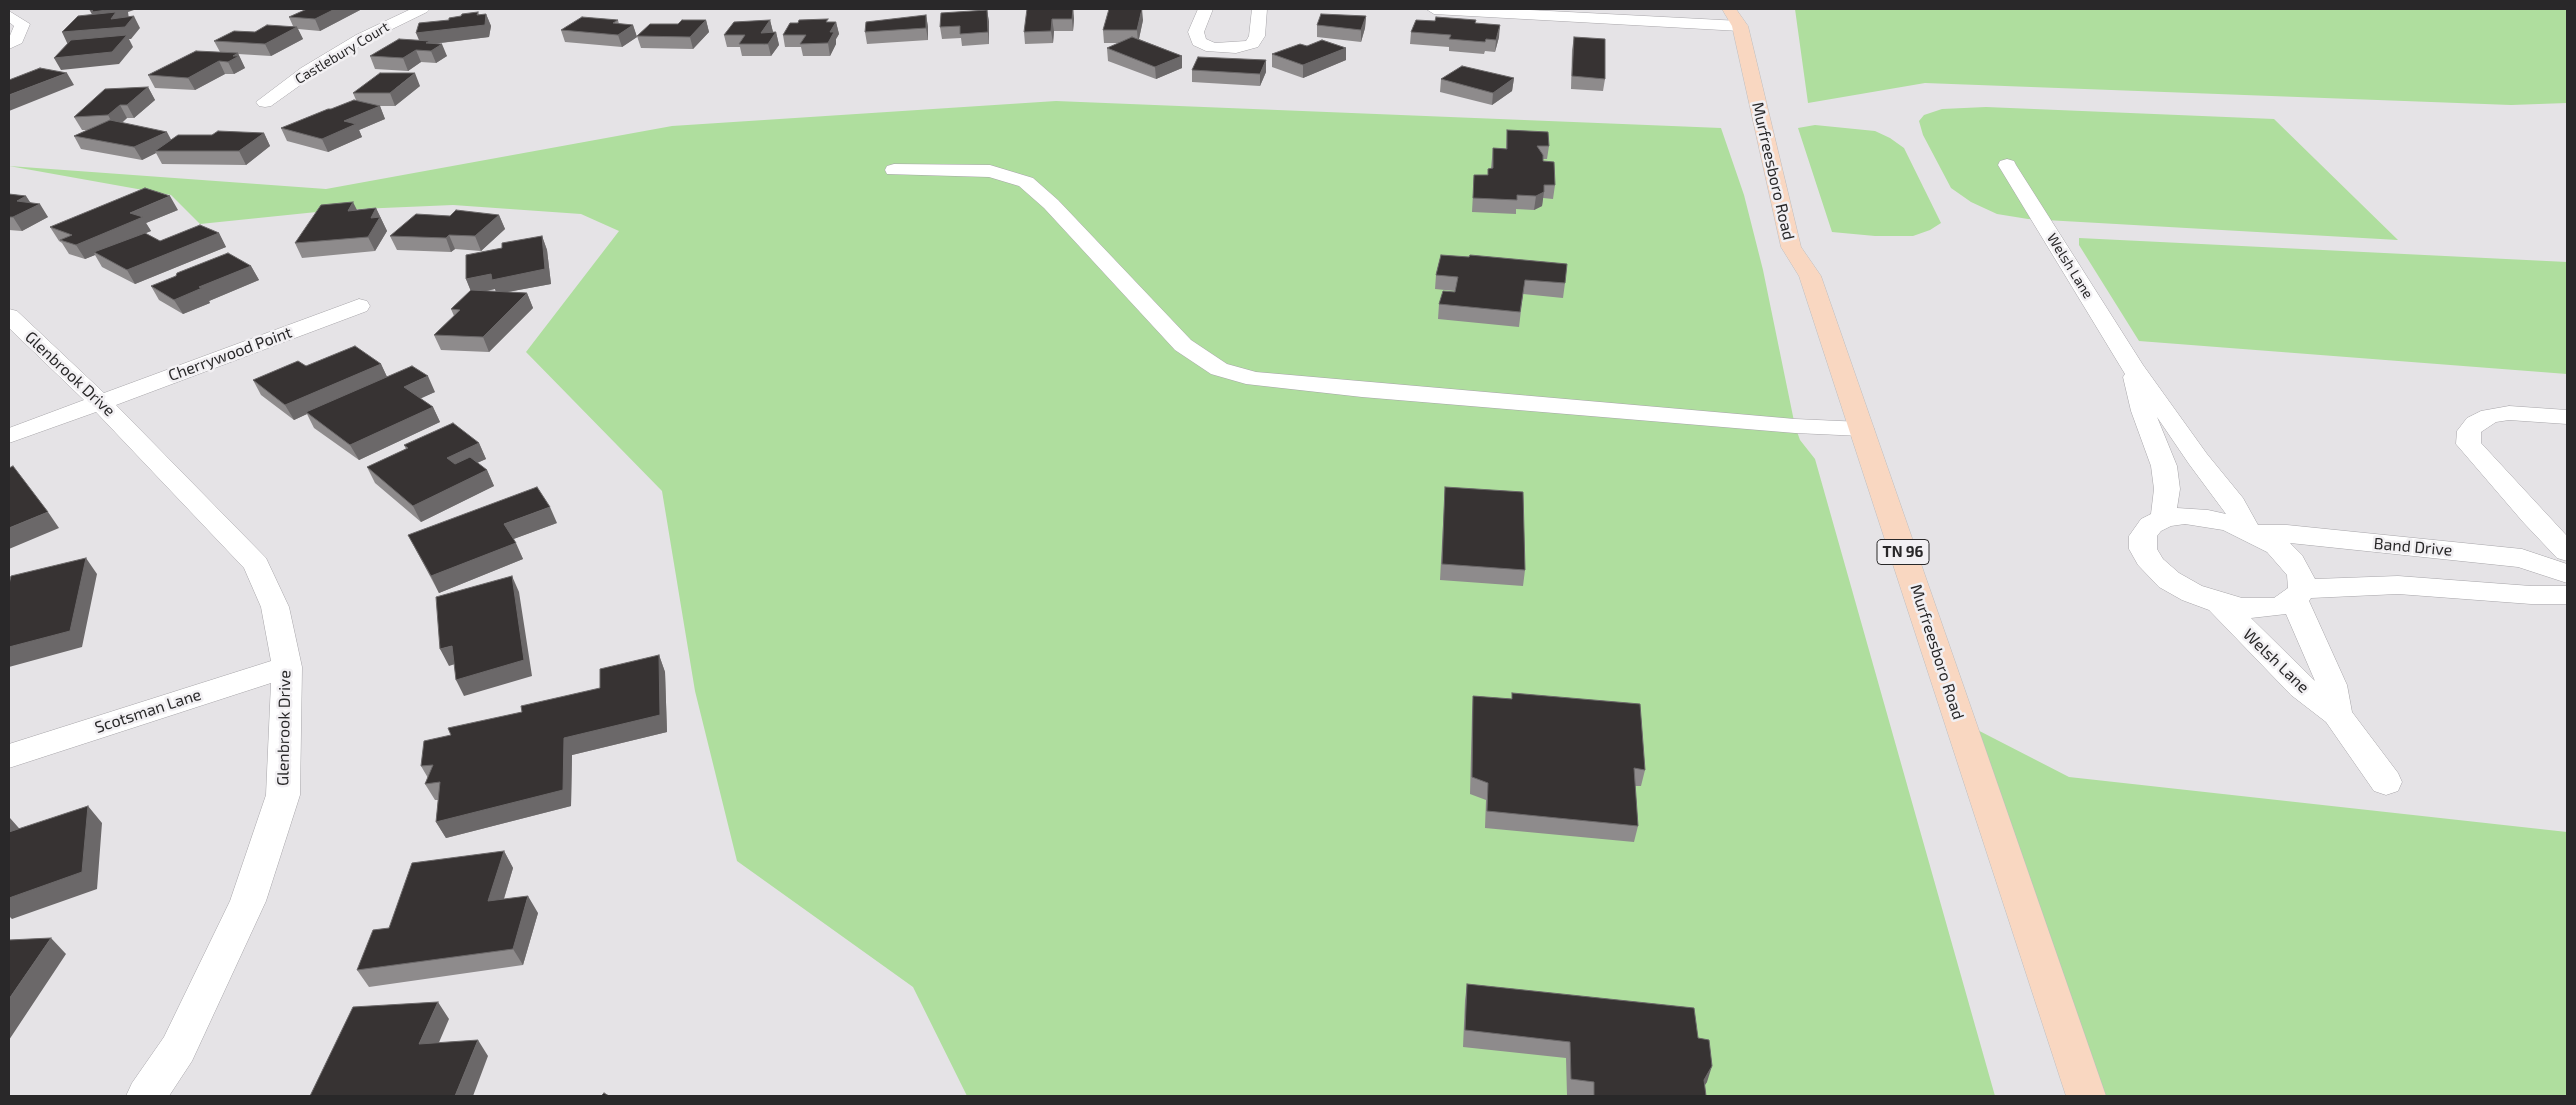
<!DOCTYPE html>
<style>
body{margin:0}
#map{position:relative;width:2576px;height:1105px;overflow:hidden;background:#e5e3e6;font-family:"Exo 2",sans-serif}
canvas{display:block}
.frame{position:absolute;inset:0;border:10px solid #292829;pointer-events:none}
</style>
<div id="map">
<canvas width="2576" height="1105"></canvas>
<div class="frame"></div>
</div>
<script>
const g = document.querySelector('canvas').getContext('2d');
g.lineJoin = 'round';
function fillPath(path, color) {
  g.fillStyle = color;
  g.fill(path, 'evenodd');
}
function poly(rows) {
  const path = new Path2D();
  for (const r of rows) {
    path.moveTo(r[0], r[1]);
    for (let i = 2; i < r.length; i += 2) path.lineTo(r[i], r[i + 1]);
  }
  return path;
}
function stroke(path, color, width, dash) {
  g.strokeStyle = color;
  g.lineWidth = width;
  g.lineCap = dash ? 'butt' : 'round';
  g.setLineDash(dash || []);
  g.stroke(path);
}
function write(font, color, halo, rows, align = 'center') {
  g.font = font + ' "Exo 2",sans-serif';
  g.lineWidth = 5;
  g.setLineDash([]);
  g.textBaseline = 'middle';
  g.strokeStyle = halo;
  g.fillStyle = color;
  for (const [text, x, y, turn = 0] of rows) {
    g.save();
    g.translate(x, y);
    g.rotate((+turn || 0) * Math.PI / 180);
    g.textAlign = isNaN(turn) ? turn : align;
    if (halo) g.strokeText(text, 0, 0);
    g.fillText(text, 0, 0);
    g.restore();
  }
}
fillPath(poly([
 [1795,9,2567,9,2567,103,2511,105,1925,83,1808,103],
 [1056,101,1721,128,1744,195,1763,270,1795,426,1800,440,1815,459,1995,1096,967,1096,913,987,737,861,695,691,662,491,526,352,619,231,581,214,453,205,336,210,200,224,171,195,9,166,326,189,672,126],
 [1986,107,2274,119,2398,240,2028,219,1997,214,1971,202,1951,188,1923,135,1919,121,1924,115,1942,109],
 [1815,125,1875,131,1890,138,1904,148,1941,223,1930,230,1913,236,1875,236,1832,232,1798,128],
 [2079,238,2567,262,2567,374,2139,341,2079,245],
 [1960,721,2069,777,2567,832,2567,1096,2086,1096]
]), '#afde9e');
const street = poly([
 [411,9,430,9,427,12,368,41,313,76,271,106,265,107,259,106,256,102,301,68,356,35,411,9],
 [1198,9,1213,9,1204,32,1206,39,1215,43,1246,41,1249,36,1252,9,1267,9,1265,36,1258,47,1236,53,1206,51,1193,45,1188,32,1198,9],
 [1426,9,1511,9,1740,21,1748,26,1740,31,1434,14,1426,9],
 [9,11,30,24,22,43,9,49,9,38,14,26,9,22,9,11],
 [2007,159,2014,161,2016,165,2143,365,2207,454,2243,498,2258,525,2287,525,2522,549,2567,564,2567,583,2518,567,2290,543,2302,555,2315,579,2398,576,2531,586,2567,586,2567,604,2531,604,2398,594,2311,598,2309,601,2347,685,2352,712,2398,773,2402,782,2398,791,2386,795,2374,791,2326,722,2291,695,2209,610,2182,600,2159,587,2138,565,2129,549,2129,536,2141,519,2151,514,2154,489,2151,466,2131,411,2123,377,2125,374,1998,165,2000,161,2007,159],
 [2157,417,2189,464,2226,514,2208,510,2177,508,2180,489,2177,466,2157,417],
 [2185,524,2223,530,2267,552,2287,575,2288,588,2274,598,2242,598,2202,586,2179,573,2163,559,2157,549,2157,536,2161,531,2171,526,2185,524],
 [2286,614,2315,681,2251,618,2286,614],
 [894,164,990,165,1033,178,1058,200,1191,340,1227,364,1256,372,1795,419,1862,422,1871,424,1874,429,1871,434,1862,436,1795,433,1362,397,1246,384,1211,374,1175,350,1044,208,1019,186,989,177,887,174,885,170,887,166,894,164],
 [359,299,367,301,370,306,367,311,116,405,266,558,289,607,302,667,300,795,266,901,192,1061,169,1096,126,1096,132,1083,164,1037,230,901,266,795,271,683,9,768,9,744,271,661,261,607,244,568,96,412,9,443,9,428,84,400,9,328,9,309,17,311,104,393,359,299],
 [2509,406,2567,410,2567,424,2509,420,2496,422,2481,432,2481,443,2567,536,2567,561,2557,558,2523,522,2456,444,2457,431,2467,418,2481,411,2509,406]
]);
const primary = poly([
 [1722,9,1736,9,1748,26,1801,247,1821,276,2106,1096,2066,1096,1799,276,1781,247,1732,26,1722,9]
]);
stroke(street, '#a7a5a9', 1);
stroke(primary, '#bfbebf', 1);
fillPath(street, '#fff');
fillPath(primary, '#f9d7c1');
fillPath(poly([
 [307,9,362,9,320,31,298,29,303,39,271,56,238,54,245,68,234,74,225,74,195,90,155,88,148,75,220,52,214,41,255,32,293,26,289,17],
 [1073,9,1074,19,1073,31,1054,31,1053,43,1025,44,1024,32],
 [987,10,989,22,989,44,962,46,961,38,942,39,940,27],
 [486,14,491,26,489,37,433,44,447,56,436,63,421,62,408,71,375,69,370,56,419,40,449,20],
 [926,15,928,27,928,40,867,44,865,32],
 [1366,16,1365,28,1361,42,1317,37,1317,25],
 [618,20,619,24,633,25,637,37,622,47,565,42,561,30],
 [706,20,709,32,693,49,641,48,637,36,678,24],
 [770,20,773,32,772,33,776,32,779,45,771,56,742,56,740,47,727,47,724,35],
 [1143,20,1139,39,1182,56,1182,68,1156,79,1108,61,1107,48,1120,43,1104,43,1103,30],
 [1435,21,1476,23,1499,37,1495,52,1485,51,1484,54,1449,51,1449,47,1410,44,1411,32],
 [828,22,836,22,839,34,836,39,836,44,830,56,803,56,801,47,785,47,783,35],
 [1574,37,1605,79,1603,91,1571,89,1572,50],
 [1307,46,1346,48,1346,60,1303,78,1272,67,1272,54],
 [1266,60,1266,72,1260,86,1192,82,1192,70],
 [1514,78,1512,91,1492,105,1440,92,1441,79],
 [420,86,395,106,380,106,385,119,359,130,362,137,328,152,287,141,281,128,356,100,353,93],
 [148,87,155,100,134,118,127,118,122,123,171,140,212,135,264,133,270,146,246,165,162,164,156,153,142,160,81,149,74,136,87,130,82,130,74,117],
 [1507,130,1549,146,1547,159,1543,159,1543,161,1555,185,1553,199,1543,198,1542,206,1534,210,1516,209,1516,214,1472,212,1474,175,1488,175,1488,169,1491,168,1493,148,1506,149],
 [9,194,26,196,30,202,48,217,22,231,9,230],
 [376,208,387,231,375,251,302,258,295,243,357,210],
 [178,210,146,223,151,231,145,233,160,241,219,233,226,247,135,284,102,267,95,255,85,259,69,254,62,243,59,241,50,227],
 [499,215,505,229,481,251,455,249,451,252,397,250,390,236,450,216],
 [542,236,547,250,551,284,507,292,527,293,533,308,489,352,441,350,434,335,454,316,451,309,471,291,466,279,502,248],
 [495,289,496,292,485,291],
 [1441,255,1565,283,1563,298,1523,294,1519,327,1438,319,1439,304,1455,291,1435,289,1436,275],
 [251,266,259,280,209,301,210,303,183,314,159,300,151,286],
 [381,364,387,377,435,392,420,398,433,407,440,422,359,460,314,428,307,414,294,420,261,395,253,380,306,366],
 [479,443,486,459,477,463,487,470,494,486,421,522,375,483,367,467,406,449,404,445],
 [1445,487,1525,570,1523,586,1440,580],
 [557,523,513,539,523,559,439,593,408,535],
 [659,655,665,672,667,732,572,755,571,806,446,838,436,822,438,800,435,800,425,784,428,778,421,766,451,735,600,688],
 [1512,693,1645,770,1641,786,1635,786,1638,826,1634,842,1485,828,1486,800,1470,794,1472,712,1473,696,1512,699],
 [504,851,513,868,504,899,538,913,523,965,369,987,357,970,389,928],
 [1467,984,1698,1038,1707,1082,1704,1085,1706,1096,1578,1096,1567,1095,1566,1058,1463,1047,1465,1000]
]), '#8e8b8c');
fillPath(poly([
 [89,9,133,9,134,10,128,12,129,19,134,16,140,28,131,39,129,39,133,47,119,64,61,70,54,58,68,45,62,32,94,18],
 [335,9,362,9,320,31,315,19],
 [1073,9,1074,19,1073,31,1072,19],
 [1142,9,1143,20,1138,43,1137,30],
 [987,10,989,22,989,44,988,32],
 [478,12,482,24,486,14,491,26,489,37,431,44,442,44,447,56,436,63,431,51,421,45,416,33,477,15],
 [926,15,928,27,928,40,926,28],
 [1366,16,1365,28,1361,42,1361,30],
 [1052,19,1054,31,1053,43,1051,31],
 [706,20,709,32,693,49,690,37],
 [770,20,773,32,764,45,761,33],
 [836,22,839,34,836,39,836,44,830,56,828,43,830,32],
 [633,25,637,37,622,47,618,35],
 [1500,25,1499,37,1495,52,1496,40],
 [297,27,303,39,271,56,265,44],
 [776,32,779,45,771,56,768,44],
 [1346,48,1346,60,1303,78,1303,65],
 [416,50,421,62,408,71,403,58],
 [238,53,245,68,234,74,228,62,233,56],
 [1182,56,1182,68,1156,79,1155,67],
 [1266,60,1266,72,1260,86,1260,74],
 [219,61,225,74,195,90,188,78],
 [67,73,74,85,9,111,9,95],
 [415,73,420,86,395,106,390,93],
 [1514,78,1512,91,1492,105,1493,93],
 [148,87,155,100,134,118,127,105],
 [120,105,127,118,115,128,108,115],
 [380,106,385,119,359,130,362,137,328,152,322,139,344,121],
 [167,132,174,145,155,151,156,153,142,160,134,147],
 [264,133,270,146,246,165,239,151],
 [1544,192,1542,206,1534,210,1536,196],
 [26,196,33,207,40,204,48,217,22,231,13,217,17,201],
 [170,196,178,210,146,223,151,231,97,254,94,252,95,255,85,259,76,245,130,213],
 [353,202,360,216,348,211],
 [376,208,387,231,375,251,368,237,371,218],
 [499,215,505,229,481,251,475,236],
 [219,233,226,247,135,284,127,270],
 [449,235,455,249,451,252,446,238],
 [542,236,547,250,551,284,497,294,495,289,472,294,466,279,491,274],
 [251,266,259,280,209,301,210,303,183,314,174,300,199,287],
 [527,293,533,308,489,352,483,337],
 [381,364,388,379,306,412,307,414,294,420,285,405],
 [428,376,435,392,411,403,404,387],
 [433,407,440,422,359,460,350,445],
 [479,443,486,459,454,473,447,458],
 [487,470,494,486,421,522,413,506],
 [550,507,557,523,511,540,504,524],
 [48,512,59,528,9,549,9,528],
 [516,543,523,559,439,593,431,576],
 [86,558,97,574,82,647,9,667,9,647],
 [512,576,519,592,532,676,464,696,456,680],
 [452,646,461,662,449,666,440,649],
 [659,655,665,672,667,732,572,755,571,806,446,838,436,822,564,738],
 [88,806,102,823,97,889,12,919,9,916,9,898],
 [10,818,25,835,9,833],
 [504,851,513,868,498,918,488,901],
 [528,896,538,913,523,965,513,949],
 [51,938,66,954,9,1040,9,999],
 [438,1002,449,1019,431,1061,419,1044],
 [478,1040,488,1056,473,1096,455,1096],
 [1712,1066,1707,1082,1698,1096,1704,1080]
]), '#6b6869');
const building = poly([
 [92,9,113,9,93,12,92,9],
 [307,9,335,9,315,19,289,17,307,9],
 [1027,9,1073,9,1072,19,1052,19,1051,31,1024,32,1027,9],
 [1109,9,1142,9,1137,30,1103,30,1109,9],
 [987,10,988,32,960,34,960,26,940,27,941,13,987,10],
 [116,12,111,19,134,16,125,27,62,32,78,16,116,12],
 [478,12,477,15,486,14,485,25,416,33,419,23,449,20,449,18,461,16,462,14,478,12],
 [1321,14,1366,16,1361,30,1317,25,1321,14],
 [926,15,926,28,865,32,866,22,926,15],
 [582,17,618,20,613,23,633,25,618,35,561,30,582,17],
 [1436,17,1476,20,1475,23,1500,25,1496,40,1486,39,1485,42,1449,39,1451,35,1411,32,1416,20,1435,21,1436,17],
 [828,19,826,22,836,22,830,32,834,32,828,43,800,44,806,35,783,35,790,23,798,23,799,20,828,19],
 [682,20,706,20,690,37,637,36,650,24,678,24,682,20],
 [770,20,761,33,776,32,768,44,739,44,745,35,724,35,734,22,770,20],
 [267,25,297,27,265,44,214,41,234,31,255,32,267,25],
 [127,35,112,52,54,58,71,40,127,35],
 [1132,37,1182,56,1155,67,1107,48,1132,37],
 [1574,37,1605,39,1605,79,1572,76,1574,37],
 [399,39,430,41,426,43,442,44,431,51,416,50,403,58,370,56,399,39],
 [1322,40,1346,48,1303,65,1272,54,1300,44,1307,46,1322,40],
 [196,51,238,53,233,56,239,56,228,62,219,61,188,78,148,75,196,51],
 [1198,57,1266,60,1260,74,1192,70,1198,57],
 [1462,66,1514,78,1493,93,1441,79,1462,66],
 [40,68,67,73,9,95,9,80,40,68],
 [380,73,415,73,390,93,353,93,380,73],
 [148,87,127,105,120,105,108,115,74,117,105,89,148,87],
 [354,100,380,106,344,121,356,124,322,139,281,128,328,109,331,109,354,100],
 [110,120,167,132,134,147,74,136,110,120],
 [1507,130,1548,132,1549,146,1537,146,1543,155,1543,161,1554,162,1555,185,1544,185,1544,192,1536,196,1517,195,1517,200,1473,198,1474,175,1488,175,1488,169,1493,168,1493,148,1507,149,1507,130],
 [218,131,264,133,239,151,155,151,178,135,212,135,218,131],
 [145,188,170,196,130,213,143,217,76,245,60,240,72,235,50,227,145,188],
 [9,194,26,196,17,201,40,204,13,217,9,217,9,194],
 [353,202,348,211,376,208,371,218,380,217,368,237,295,243,321,205,353,202],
 [456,210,499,215,475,236,449,235,446,238,390,236,416,214,450,216,456,210],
 [200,225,219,233,127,270,94,252,145,233,160,241,200,225],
 [542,236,545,269,492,280,491,274,466,279,466,255,502,248,502,243,542,236],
 [228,253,251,266,199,287,202,288,174,300,151,286,176,276,177,273,228,253],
 [1441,255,1469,257,1470,255,1567,264,1565,283,1525,280,1520,312,1439,304,1443,291,1455,292,1458,277,1436,275,1441,255],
 [471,290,527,293,483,337,434,335,460,310,451,309,471,290],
 [355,346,381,364,285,405,253,380,298,361,306,366,355,346],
 [412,366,428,376,404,387,433,407,350,445,306,412,412,366],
 [453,423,479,443,447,458,455,464,470,457,487,470,413,506,367,467,408,448,404,445,453,423],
 [13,466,48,512,9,528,9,468,13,466],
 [537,487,550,507,504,524,516,543,431,576,408,535,537,487],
 [1445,487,1523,492,1525,570,1442,564,1445,487],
 [86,558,70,631,9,647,9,584,11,576,86,558],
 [512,576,524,660,456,680,452,646,440,649,436,597,512,576],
 [659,655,660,715,564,738,563,790,436,822,440,782,425,784,433,765,421,766,424,741,451,735,448,728,522,712,521,706,600,688,600,669,659,655],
 [1512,693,1640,704,1645,770,1634,768,1638,826,1487,811,1488,783,1472,777,1473,696,1512,699,1512,693],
 [88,806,82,872,9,898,9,832,88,806],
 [504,851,488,901,528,896,513,949,357,970,373,930,389,928,412,863,504,851],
 [51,938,9,999,9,940,51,938],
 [1467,984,1694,1008,1698,1038,1709,1040,1712,1066,1704,1080,1706,1096,1594,1096,1594,1082,1571,1079,1570,1042,1465,1030,1467,984],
 [438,1002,419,1044,478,1040,455,1096,310,1096,353,1007,438,1002],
 [604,1093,609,1096,601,1096,604,1093]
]);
fillPath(building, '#373333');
stroke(building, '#6b6869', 1);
write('14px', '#292829', '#f2f0f3', [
 ["Castlebury Court",342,53,-31],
 ["Welsh Lane",2070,266,58]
]);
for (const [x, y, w] of [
 [1903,552,52]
]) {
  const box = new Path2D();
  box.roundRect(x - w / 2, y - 12.5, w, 25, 4);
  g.fillStyle = '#f2f0f3';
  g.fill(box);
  stroke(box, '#292829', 1);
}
write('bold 15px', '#292829', null, [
 ["TN 96",1903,552]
]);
write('16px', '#292829', '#f2f0f3', [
 ["Murfreesboro Road",1773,171,77],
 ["Cherrywood Point",230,354,-20],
 ["Glenbrook Drive",70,374,43],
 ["Band Drive",2413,547,5],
 ["Murfreesboro Road",1937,652,72],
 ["Welsh Lane",2276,661,44],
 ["Scotsman Lane",148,711,-18],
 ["Glenbrook Drive",284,728,-89]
]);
</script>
